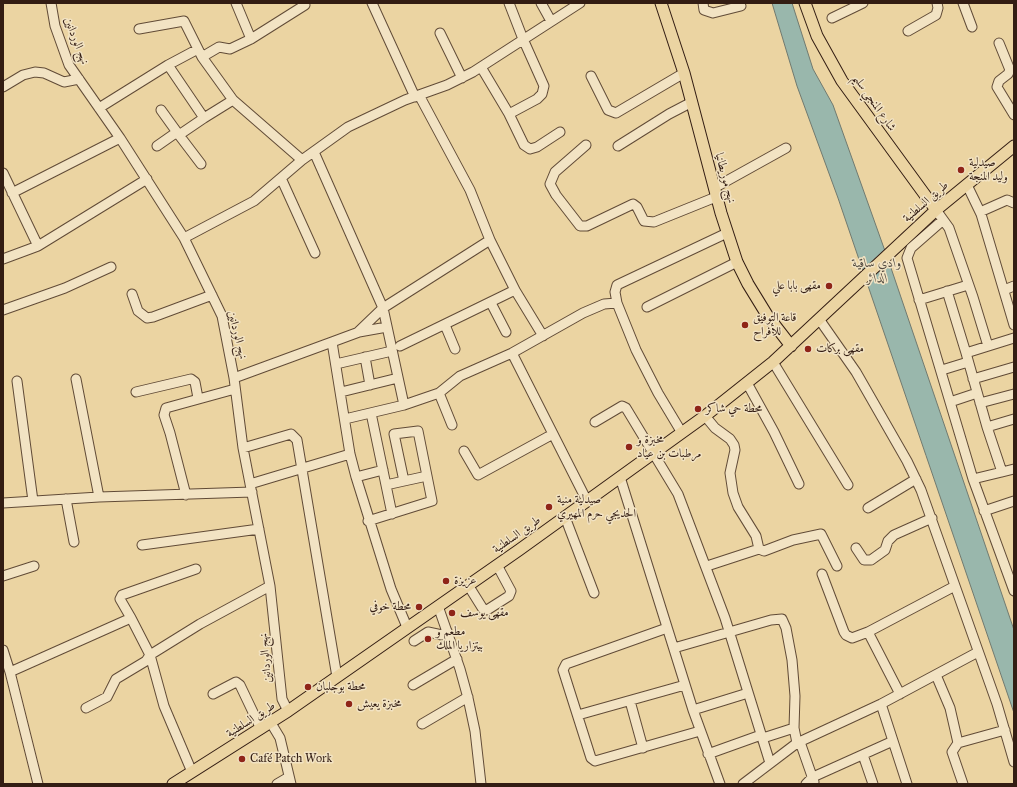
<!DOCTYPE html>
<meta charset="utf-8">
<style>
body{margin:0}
#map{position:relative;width:1017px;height:787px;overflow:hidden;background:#ebd4a2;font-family:"IM FELL Great Primer",serif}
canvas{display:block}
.frame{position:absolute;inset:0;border:4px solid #331d13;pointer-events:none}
</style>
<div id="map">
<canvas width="1017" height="787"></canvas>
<div class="frame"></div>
</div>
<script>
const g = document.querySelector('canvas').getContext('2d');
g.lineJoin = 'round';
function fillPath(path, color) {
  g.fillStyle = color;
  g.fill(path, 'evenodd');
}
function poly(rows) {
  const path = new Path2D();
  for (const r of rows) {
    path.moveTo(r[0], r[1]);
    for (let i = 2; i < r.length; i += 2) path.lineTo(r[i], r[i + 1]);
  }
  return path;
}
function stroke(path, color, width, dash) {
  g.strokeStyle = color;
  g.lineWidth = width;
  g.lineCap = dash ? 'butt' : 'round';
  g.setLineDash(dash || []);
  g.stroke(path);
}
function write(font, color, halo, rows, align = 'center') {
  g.font = font + ' "IM FELL Great Primer",Amiri,serif';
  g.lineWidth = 3;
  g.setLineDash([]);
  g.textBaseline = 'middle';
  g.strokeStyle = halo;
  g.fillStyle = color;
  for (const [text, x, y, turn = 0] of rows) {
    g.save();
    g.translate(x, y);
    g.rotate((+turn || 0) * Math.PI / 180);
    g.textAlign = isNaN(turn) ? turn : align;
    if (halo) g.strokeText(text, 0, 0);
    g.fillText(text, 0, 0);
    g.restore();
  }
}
const water = poly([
 [772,3,792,3,813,69,833,105,890,265,1014,630,1014,713,838,198,797,86,772,3]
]);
fillPath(water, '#99b7ac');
stroke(water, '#70796f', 1);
const minor = poly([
 [51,3,55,26,69,65,120,138,184,238,222,316,234,378,243,448,270,586,282,699,288,711],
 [236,3,251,39],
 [372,3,415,97],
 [541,3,551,21],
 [703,3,704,10,713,13,741,6],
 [963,3,972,27],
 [832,18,863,3],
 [139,29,184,21,202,57,233,100,302,160],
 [908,31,936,15,938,8,937,3],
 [440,33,462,78],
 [999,43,1010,70,1008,74,999,81,997,87,1014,115],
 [202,57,219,47,230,49,251,39,305,5],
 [168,65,204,118,233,100],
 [481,67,509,114,524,145,530,149,537,147,560,132],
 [591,76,608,110,616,113,684,73],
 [3,87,23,75,35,72,44,73,64,82,79,79],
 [99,108,168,65,198,49],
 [161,110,179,135,204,118],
 [509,114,537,99,542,94,544,86,523,39,509,3],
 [179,135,201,164],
 [586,145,555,172,550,184,556,195,580,226,587,226,633,204,637,207,644,221,654,222,716,197],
 [157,146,177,132],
 [618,146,669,114,692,102],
 [314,152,383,308,404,405,439,393,460,376,512,353,583,313,604,304,617,303,636,350,658,393,682,433],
 [3,173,38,246,147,179],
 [281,178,315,253],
 [967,185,981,214,1014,325],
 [714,188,786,148],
 [12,193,120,138],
 [936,210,949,228,973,297,988,346],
 [980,212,1007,200,1014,203],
 [943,220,911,248,907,258,973,479,1014,591],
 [184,238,254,201,302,160,348,127,405,100,447,85,473,72,580,3],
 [490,240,515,290,543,336],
 [3,259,38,246],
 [1004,290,1014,286],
 [947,291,966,353,1014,338],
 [132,294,138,311,147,318,153,317,212,295],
 [919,300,968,285],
 [491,303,506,332],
 [617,303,615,292,617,285,727,233],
 [647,307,737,262],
 [3,310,65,288,111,267],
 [819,319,856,372,907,461,921,490,997,704,1014,762],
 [445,325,455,349],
 [387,327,359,332,332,342,350,454,356,477,391,589,407,627],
 [358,332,383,308,490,240,470,190,419,95],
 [400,346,515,290],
 [512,353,587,501],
 [966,353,987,427],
 [365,357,370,385],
 [773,362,848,485],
 [336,364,392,351],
 [942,370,968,362],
 [234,378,332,342],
 [76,379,99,497],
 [973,379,1014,367],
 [17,381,33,501],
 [747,383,774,432,799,484],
 [136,392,191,379,195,382,198,398],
 [341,392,398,378],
 [439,393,452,425],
 [950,402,977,393],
 [980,403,1014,394],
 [371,413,392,514],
 [705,416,715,428,730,439,734,445,735,450,730,473,733,493,738,507,756,536,759,549,707,566],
 [345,419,404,405],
 [1014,419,987,427,1002,472,1014,469],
 [595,422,622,406,626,408,678,494,725,618,770,763],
 [243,448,291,434,297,440,337,677],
 [464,451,478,475,553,434],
 [356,477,383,470],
 [620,477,693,710,720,784],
 [973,479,1002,472],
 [404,481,427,476],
 [250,484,350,454],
 [186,495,170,433,164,415,166,408,235,389],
 [66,499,74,542],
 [3,503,99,497,252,492],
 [868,508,916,479],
 [984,511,1014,501],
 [565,517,594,593],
 [368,521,432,501,418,431,394,434,404,481,386,485],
 [142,545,259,529],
 [856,548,864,560,871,560,885,550,888,541,894,535,932,518],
 [759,549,764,551,793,540,821,534,837,566],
 [822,574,844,632,846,635,852,638,868,632,955,586],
 [3,576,34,566],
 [468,585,483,609,487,610,509,596,511,591,497,565],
 [438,606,460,669,468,698,475,731,481,784],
 [131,618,120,599,122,595,196,569],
 [667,628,566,664,563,670,591,758,595,761,700,731],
 [868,632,900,694],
 [414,641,428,632,442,635,447,631],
 [674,648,771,620,782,619,786,628,792,660,795,696,794,728,797,743],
 [3,650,10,672,131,618,150,655,200,624,270,586],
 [150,655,164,706,192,772],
 [10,672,38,784],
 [936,675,950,708,958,743,952,752,963,784],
 [413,685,457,659],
 [213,694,236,682,240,685,261,729],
 [630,701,643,748],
 [881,704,907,784],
 [86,708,107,697,116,679,146,661,150,655],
 [693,710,748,693],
 [578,715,685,685],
 [271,723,280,738,291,784],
 [422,724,468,697],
 [763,738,794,728],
 [800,742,814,782],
 [958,743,1005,730],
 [708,754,761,735],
 [863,755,873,784],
 [277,784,289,777],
 [743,784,797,743,881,704,978,652],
 [806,784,813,777,893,741]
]);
const major = poly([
 [661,3,684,73,721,213,737,262,748,284,767,315,791,346],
 [805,3,817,36,842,81,936,210],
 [173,784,288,711,519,550,705,416,773,362,936,210,1014,146]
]);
stroke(minor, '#614b37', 11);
stroke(major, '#331d13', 13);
stroke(minor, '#f2e3c3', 9);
stroke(major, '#ebd4a2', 11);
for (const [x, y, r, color] of [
 [961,170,4,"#8f2418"],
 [829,286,4,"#8f2418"],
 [745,325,4,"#8f2418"],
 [808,349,4,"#8f2418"],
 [698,409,4,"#8f2418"],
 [629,447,4,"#8f2418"],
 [549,507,4,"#8f2418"],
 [446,581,4,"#8f2418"],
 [419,607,4,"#8f2418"],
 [452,613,4,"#8f2418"],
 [428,639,4,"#8f2418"],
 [308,687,4,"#8f2418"],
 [349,704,4,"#8f2418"],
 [242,759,4,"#8f2418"]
]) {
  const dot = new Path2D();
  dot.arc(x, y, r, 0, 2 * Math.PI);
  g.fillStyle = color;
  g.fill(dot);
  stroke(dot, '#f2e3c3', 1.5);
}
write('12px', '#331d13', '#f2e3c3', [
 ["نهج الوردانين",76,41,69],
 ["شارع المنجي سليم",874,103,55],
 ["نهج موريطانيا",725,178,75],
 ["طريق السلطنية",926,202,-41],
 ["نهج الوردانين",237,335,76],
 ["طريق السلطنية",517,535,-35],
 ["نهج الوردانين",266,658,-95],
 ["طريق السلطنية",251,720,-33]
]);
write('12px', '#331d13', '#f2e3c3', [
 ["صيدلية",969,163],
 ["وليد المنجة",969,177],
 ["مقهى بابا علي",821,286,"right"],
 ["قاعة التوفيق",753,318],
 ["للأفراح",753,332],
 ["مقهى بركات",816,349],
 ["محطة حي شاكر",706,409],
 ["مخبزة و",637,440],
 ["مرطبات بن عياد",637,454],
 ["صيدلية منية",557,500],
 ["الحديجي حرم المهيري",557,514],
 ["عزيزة",454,581],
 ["محطة خوفي",411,607,"right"],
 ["مقهى يوسف",460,613],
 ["مطعم و",436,632],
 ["بيتزاريا الملك",436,646],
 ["محطة بوجلبان",316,687],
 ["مخبزة يعيش",357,704],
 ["Café Patch Work",250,759]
], 'left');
write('italic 13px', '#524b41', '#f2e3c3', [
 ["وادي ساقية",877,264],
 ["الدائر",877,279]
]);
</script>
